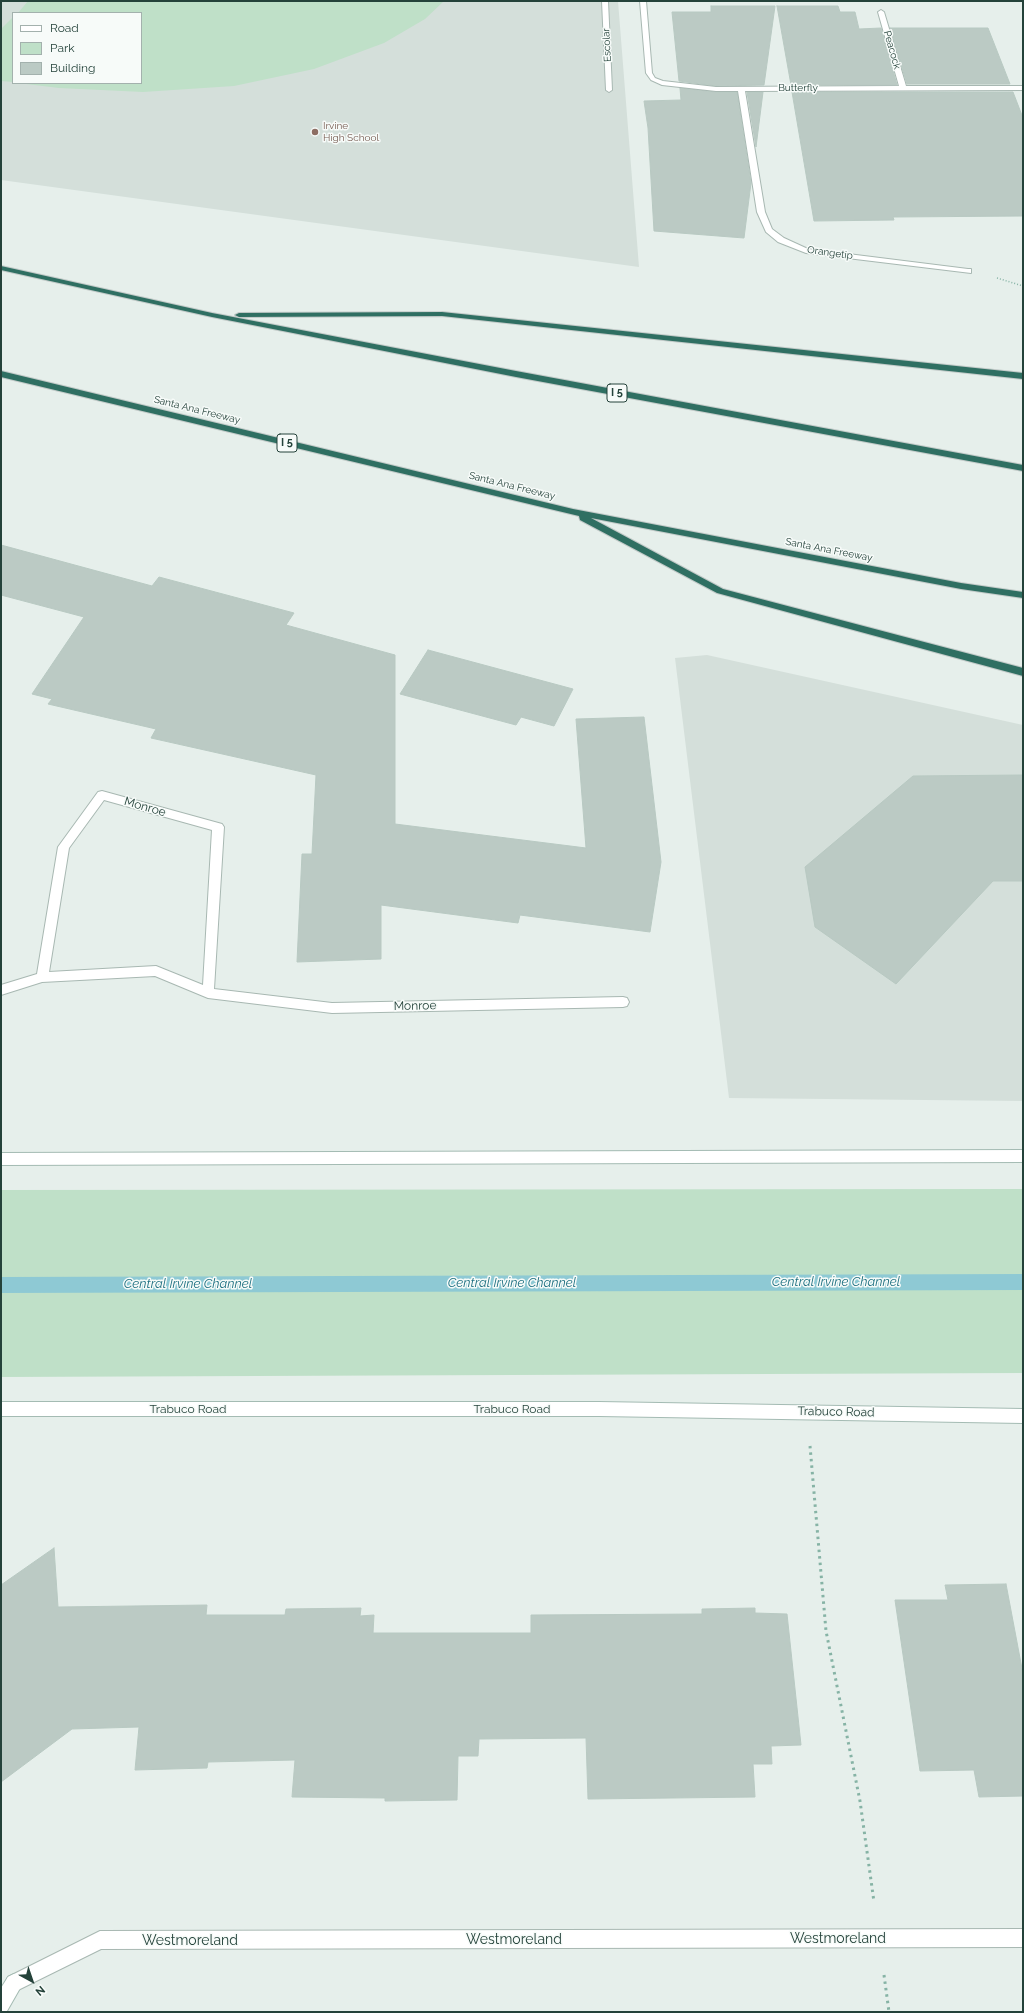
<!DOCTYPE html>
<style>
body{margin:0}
#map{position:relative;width:1024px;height:2013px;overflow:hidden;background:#e6efeb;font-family:Raleway,sans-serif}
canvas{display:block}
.frame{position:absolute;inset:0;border:2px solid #24423a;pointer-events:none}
.legend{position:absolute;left:12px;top:12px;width:130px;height:72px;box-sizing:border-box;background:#f7fbf9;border:1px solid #a3b1ad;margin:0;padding:5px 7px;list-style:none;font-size:12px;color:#24423a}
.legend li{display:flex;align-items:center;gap:8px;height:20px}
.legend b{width:20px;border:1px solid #a3b1ad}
.north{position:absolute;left:12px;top:1961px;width:40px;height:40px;-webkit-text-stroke:3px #f7fbf9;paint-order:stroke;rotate:140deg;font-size:11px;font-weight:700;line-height:16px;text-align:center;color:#24423a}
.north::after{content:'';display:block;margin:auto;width:14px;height:18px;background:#24423a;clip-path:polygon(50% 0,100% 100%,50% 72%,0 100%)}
</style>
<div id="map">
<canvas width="1024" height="2013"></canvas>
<div class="frame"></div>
<ul class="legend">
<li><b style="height:5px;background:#fff"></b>Road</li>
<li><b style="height:11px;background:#bfe0c8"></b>Park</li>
<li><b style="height:11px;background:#bbcac4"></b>Building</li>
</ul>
<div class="north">N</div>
</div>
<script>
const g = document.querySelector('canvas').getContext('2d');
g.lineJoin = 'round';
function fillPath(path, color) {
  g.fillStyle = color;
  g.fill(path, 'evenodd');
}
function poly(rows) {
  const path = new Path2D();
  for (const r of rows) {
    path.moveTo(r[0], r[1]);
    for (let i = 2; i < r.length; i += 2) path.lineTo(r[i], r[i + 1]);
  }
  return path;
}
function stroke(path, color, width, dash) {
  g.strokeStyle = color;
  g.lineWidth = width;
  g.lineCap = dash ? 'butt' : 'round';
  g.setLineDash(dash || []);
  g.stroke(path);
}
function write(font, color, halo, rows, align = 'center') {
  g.font = font + ' Raleway,sans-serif';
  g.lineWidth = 3;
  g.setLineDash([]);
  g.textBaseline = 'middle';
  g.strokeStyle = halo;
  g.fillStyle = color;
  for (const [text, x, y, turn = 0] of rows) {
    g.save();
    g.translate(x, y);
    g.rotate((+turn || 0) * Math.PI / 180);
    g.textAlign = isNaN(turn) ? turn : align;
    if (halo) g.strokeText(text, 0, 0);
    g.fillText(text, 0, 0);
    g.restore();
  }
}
fillPath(poly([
 [1,1,618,1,639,267,1,180],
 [13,13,141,13,141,83,13,83],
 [707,655,1023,725,1023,1101,729,1098,675,658]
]), '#d4dfda');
fillPath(poly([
 [28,1,444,1,425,19,384,43,314,69,234,86,143,92,59,88,18,83,141,83,141,13,18,13],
 [13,17,13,82,1,81,1,29],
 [1023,1189,1023,1373,1,1377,1,1190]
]), '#bfe0c8');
fillPath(poly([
 [1023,1274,1023,1290,1,1293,1,1277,1023,1274]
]), '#8ec9d4');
const building = poly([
 [711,6,775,6,764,85,716,86,679,81,672,12,711,12,711,6],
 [777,6,838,6,840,12,855,12,859,29,881,28,897,85,791,85,777,6],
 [890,28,988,28,1010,84,907,84,890,28],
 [680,88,716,92,737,92,751,183,744,238,654,231,648,128,644,101,681,100,680,88],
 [747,92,763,92,756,147,747,92],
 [792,92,1013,92,1023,118,1023,216,893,217,894,220,814,221,792,92],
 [1,545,152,586,159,577,294,613,286,625,395,655,395,824,586,848,576,719,644,717,661,862,650,932,520,915,518,923,381,905,381,959,297,962,302,854,312,854,316,775,151,738,156,729,48,704,52,699,32,694,84,617,1,595,1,545],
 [428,650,573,689,554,726,521,717,516,725,400,694,428,650],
 [1023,775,1023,881,993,881,896,984,815,927,805,867,913,776,1023,775],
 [54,1548,58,1607,207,1605,206,1615,285,1615,286,1609,361,1608,360,1616,374,1615,373,1633,531,1633,531,1615,702,1614,702,1609,755,1608,755,1613,787,1614,801,1745,771,1746,772,1764,753,1764,755,1797,588,1799,586,1738,479,1739,478,1756,458,1756,457,1800,385,1801,385,1798,292,1797,295,1760,208,1762,207,1768,135,1770,139,1727,72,1729,1,1782,1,1585,54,1548],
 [1006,1584,1023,1674,1023,1796,979,1797,974,1770,920,1771,895,1600,948,1600,945,1585,1006,1584]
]);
fillPath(building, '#bbcac4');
stroke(building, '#b8c9c2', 1);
const street = poly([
 [602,1,608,1,612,90,609,92,606,90,602,1],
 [640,1,646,1,652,73,655,78,663,81,716,87,899,86,878,12,881,10,884,12,906,86,1023,86,1023,90,745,91,765,212,772,229,784,238,808,249,968,269,971,269,971,273,806,253,778,242,766,232,757,212,738,91,716,91,662,85,651,80,646,73,640,1],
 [102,791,222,824,224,827,214,989,332,1003,623,997,627,998,629,1002,627,1006,623,1007,332,1013,208,998,155,976,42,982,1,995,1,985,37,974,58,847,98,792,102,791],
 [104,800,212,830,203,985,156,966,49,972,69,848,104,800],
 [1023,1929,1023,1947,101,1949,14,1992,8,1989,5,1983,8,1977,100,1931,1023,1929]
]);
const secondary = poly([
 [1023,1150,1023,1162,1,1165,1,1153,1023,1150],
 [1,1402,599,1402,1023,1409,1023,1423,599,1416,1,1416,1,1402],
 [14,1974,20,1977,23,1983,7,2011,1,2012,1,1988,8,1977,14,1974]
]);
const highway = poly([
 [1,266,212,313,516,371,1023,465,1023,471,516,377,212,317,1,270,1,266],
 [442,312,1023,373,1023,379,442,316,239,317,235,315,239,313,442,312],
 [1,371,573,509,961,583,1023,592,1023,598,961,589,591,518,723,589,1023,668,1023,676,717,593,580,520,579,516,1,377,1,371]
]);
stroke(street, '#a8b8b2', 2);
stroke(secondary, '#a4bbb3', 2);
stroke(highway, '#c2cac8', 2);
stroke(poly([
 [997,278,1023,286]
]), '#86b3a5', 1.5, [1, 2]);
stroke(poly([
 [810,1446,826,1631,860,1801,874,1902],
 [884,1975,889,2012]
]), '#86b3a5', 3, [2.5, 4]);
fillPath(street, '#fff');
fillPath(secondary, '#fff');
fillPath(highway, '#2f6f62');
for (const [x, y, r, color] of [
 [315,132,4,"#8d6e63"]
]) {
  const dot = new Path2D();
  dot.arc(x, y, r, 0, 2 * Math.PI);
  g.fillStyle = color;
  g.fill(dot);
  stroke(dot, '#f7fbf9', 1.5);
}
write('10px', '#24423a', '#f7fbf9', [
 ["Escolar",607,45,-93],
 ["Peacock",892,50,74],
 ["Butterfly",798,88],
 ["Orangetip",830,253,8],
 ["Santa Ana Freeway",197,410,14],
 ["Santa Ana Freeway",512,486,14],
 ["Santa Ana Freeway",829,550,11]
]);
write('10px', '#785e54', '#f7fbf9', [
 ["Irvine",323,126],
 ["High School",323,138]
], 'left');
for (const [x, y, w] of [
 [617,393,20],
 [287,443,20]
]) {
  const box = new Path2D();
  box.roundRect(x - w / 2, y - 9, w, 18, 3);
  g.fillStyle = '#f7fbf9';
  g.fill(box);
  stroke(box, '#24423a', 1);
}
write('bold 11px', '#24423a', null, [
 ["I 5",617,393],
 ["I 5",287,443]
]);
write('12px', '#24423a', '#f7fbf9', [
 ["Monroe",145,807,16],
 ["Monroe",415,1006,-1],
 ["Trabuco Road",188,1409],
 ["Trabuco Road",512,1409],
 ["Trabuco Road",836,1412,1]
]);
write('italic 13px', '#1c6f80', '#f7fbf9', [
 ["Central Irvine Channel",836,1282],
 ["Central Irvine Channel",512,1283],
 ["Central Irvine Channel",188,1284]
]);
write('14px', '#24423a', '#f7fbf9', [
 ["Westmoreland",838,1939],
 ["Westmoreland",514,1940],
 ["Westmoreland",190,1941]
]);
</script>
